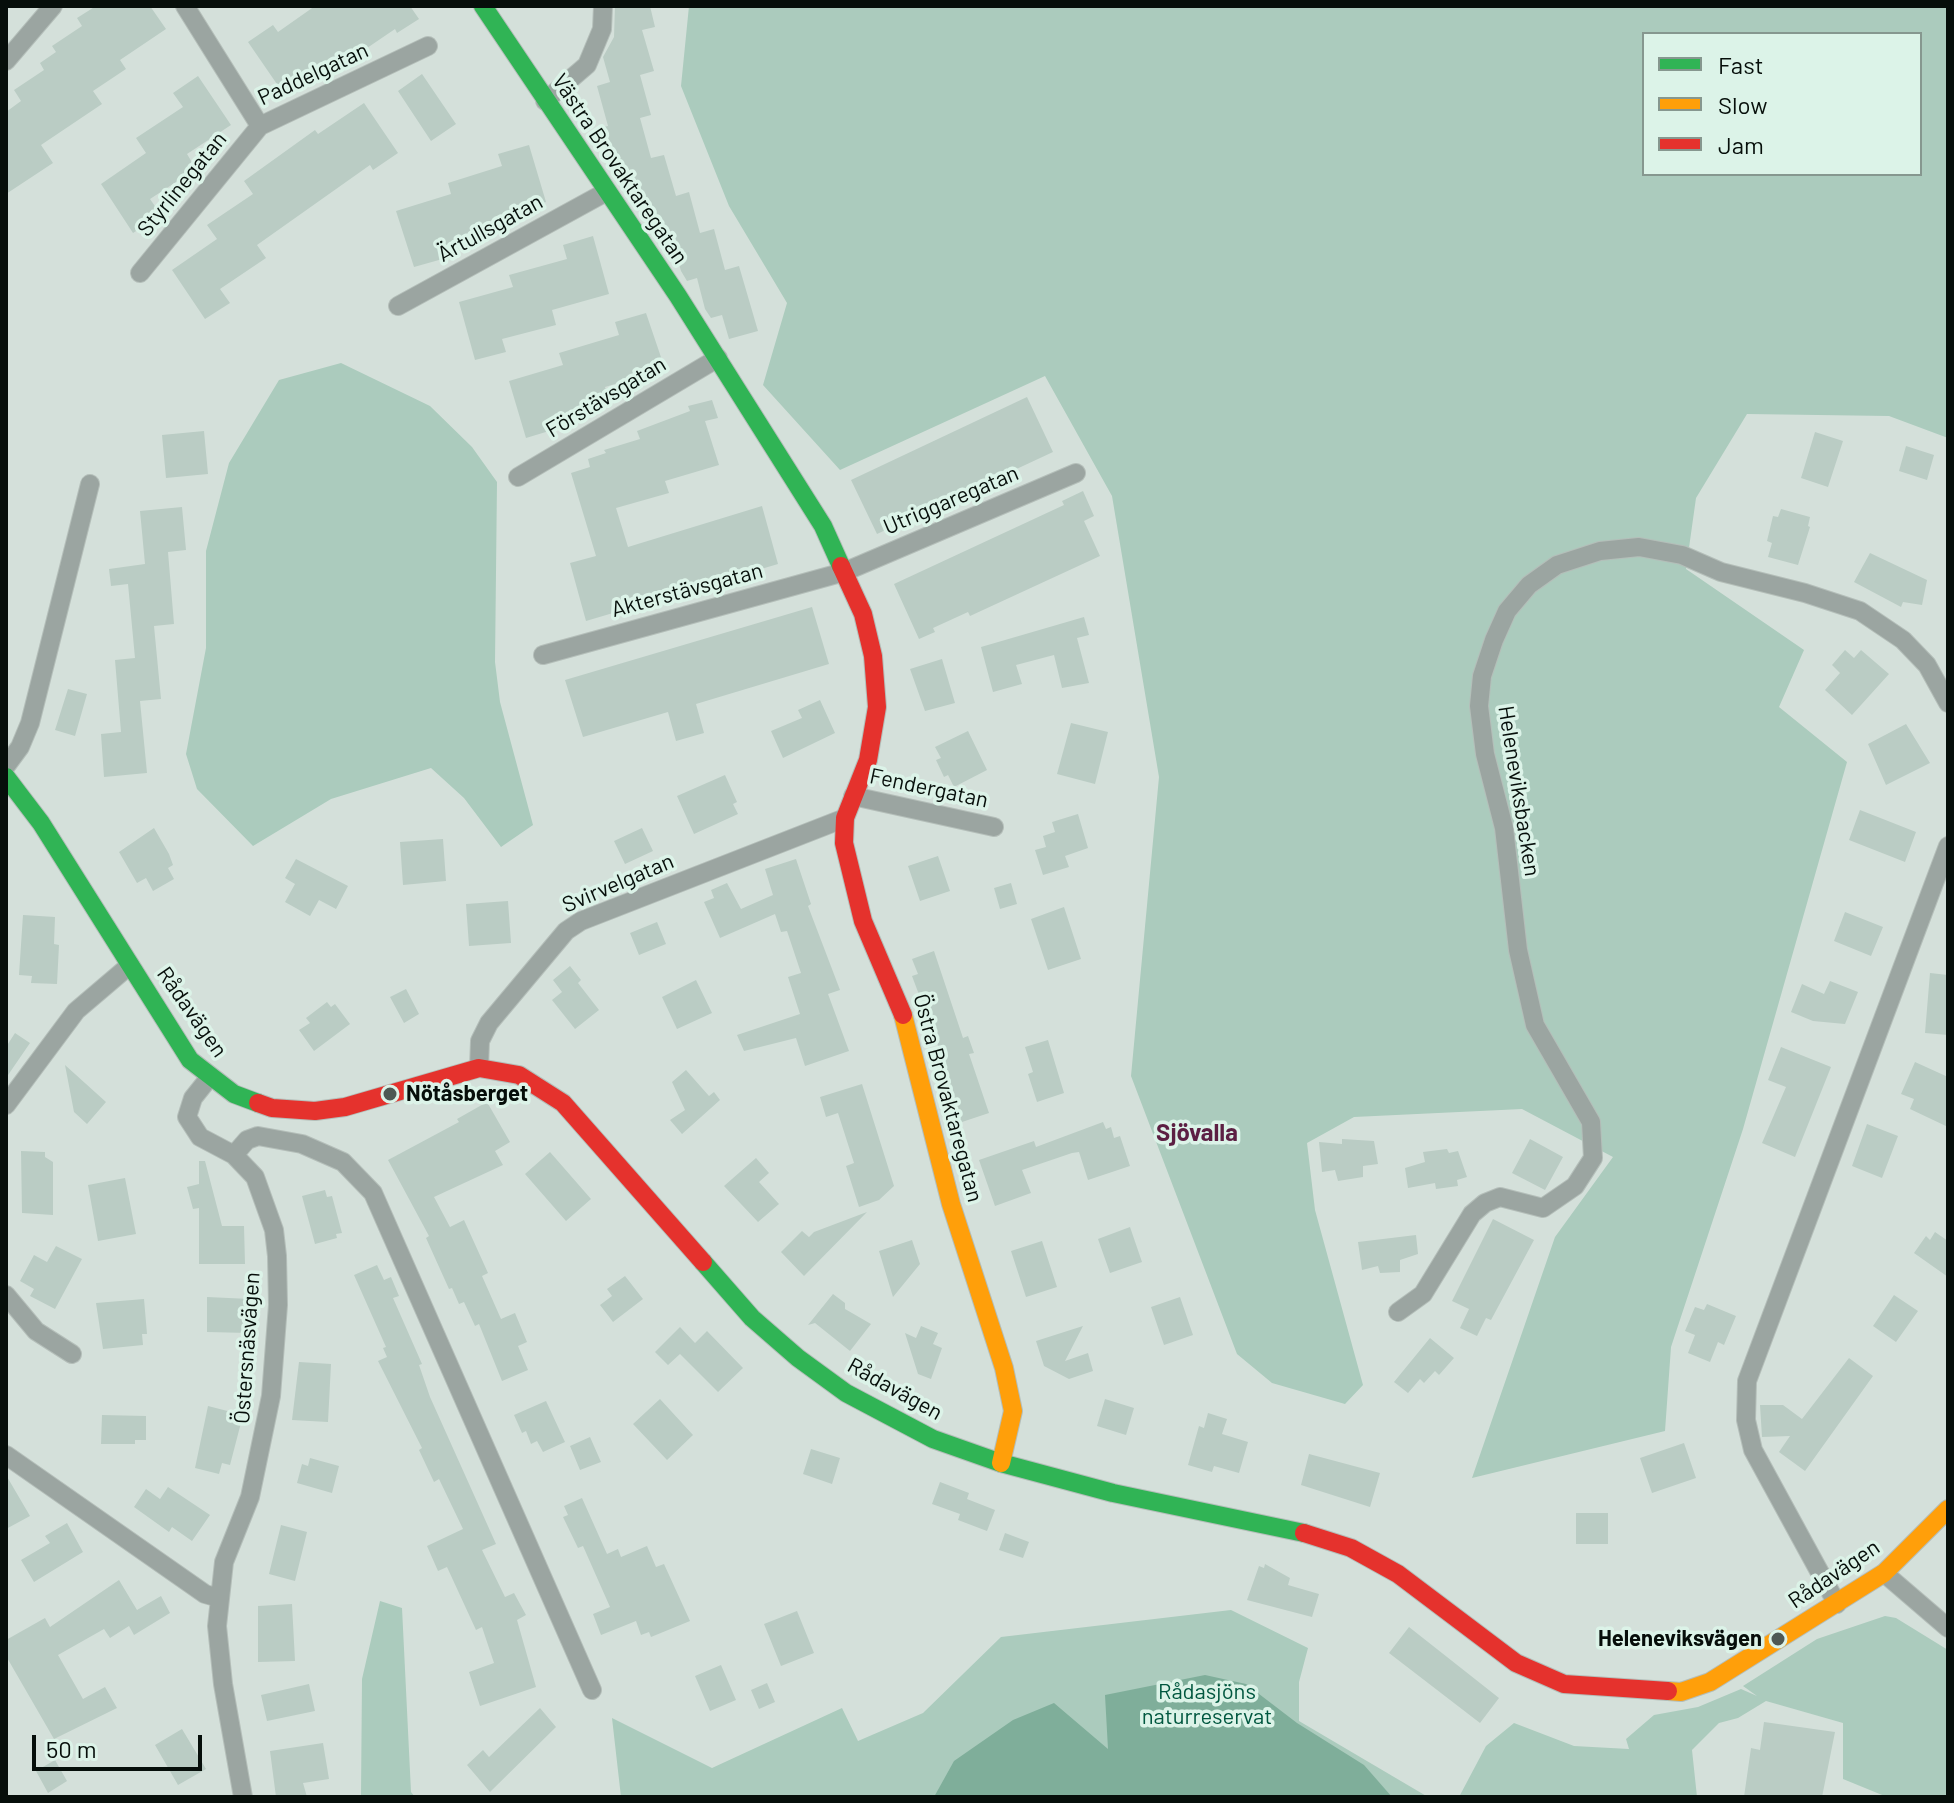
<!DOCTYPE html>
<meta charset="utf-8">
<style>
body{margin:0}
#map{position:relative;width:1954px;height:1803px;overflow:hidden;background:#d4e0da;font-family:Barlow,sans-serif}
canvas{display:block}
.frame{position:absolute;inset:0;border:8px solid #060e0a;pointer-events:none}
.legend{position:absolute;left:1642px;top:32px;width:280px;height:144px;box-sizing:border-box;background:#dcf3e8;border:2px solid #86978f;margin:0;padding:10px 14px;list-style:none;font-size:24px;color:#060e0a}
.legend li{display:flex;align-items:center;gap:16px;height:40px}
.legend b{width:40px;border:2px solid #86978f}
.scale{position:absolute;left:32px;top:1735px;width:170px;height:36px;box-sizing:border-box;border:4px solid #060e0a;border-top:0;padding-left:10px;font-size:24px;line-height:28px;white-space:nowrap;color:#060e0a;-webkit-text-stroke:6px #dcf3e8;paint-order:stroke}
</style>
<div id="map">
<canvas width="1954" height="1803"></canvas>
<div class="frame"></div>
<ul class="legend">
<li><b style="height:10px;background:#30b455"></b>Fast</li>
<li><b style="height:10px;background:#ff9f0a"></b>Slow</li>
<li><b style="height:10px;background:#e5322d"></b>Jam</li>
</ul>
<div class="scale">50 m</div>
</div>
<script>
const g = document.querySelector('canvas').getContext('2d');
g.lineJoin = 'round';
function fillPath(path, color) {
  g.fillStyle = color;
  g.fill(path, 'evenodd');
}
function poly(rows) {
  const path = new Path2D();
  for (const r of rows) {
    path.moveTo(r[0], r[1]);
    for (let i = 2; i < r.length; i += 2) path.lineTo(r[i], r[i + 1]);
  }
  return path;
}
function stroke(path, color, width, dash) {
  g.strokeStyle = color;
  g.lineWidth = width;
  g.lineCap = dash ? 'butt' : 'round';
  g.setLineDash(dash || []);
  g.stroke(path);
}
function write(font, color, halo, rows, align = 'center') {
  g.font = font + ' Barlow,sans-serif';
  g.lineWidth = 7;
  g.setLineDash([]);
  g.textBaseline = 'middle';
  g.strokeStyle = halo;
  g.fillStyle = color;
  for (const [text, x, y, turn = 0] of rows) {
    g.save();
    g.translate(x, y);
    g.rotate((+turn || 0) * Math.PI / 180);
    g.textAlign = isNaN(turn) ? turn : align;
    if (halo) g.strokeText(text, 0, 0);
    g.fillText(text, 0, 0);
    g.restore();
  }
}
fillPath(poly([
 [689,6,1948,6,1948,438,1889,416,1747,414,1696,498,1686,569,1804,650,1779,707,1847,762,1743,1129,1671,1347,1665,1431,1472,1478,1555,1237,1613,1157,1522,1109,1354,1117,1307,1143,1315,1210,1363,1385,1345,1404,1272,1383,1237,1354,1131,1076,1159,777,1112,496,1045,376,840,470,763,385,787,303,729,206,681,86],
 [1644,34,1920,34,1920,174,1644,174],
 [341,363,430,406,472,447,497,482,495,662,500,702,533,825,501,847,464,798,431,768,331,799,253,846,197,789,186,754,206,648,206,551,229,463,279,380],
 [380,1601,402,1608,411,1792,415,1797,361,1795,362,1679],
 [1231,1610,1308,1648,1299,1682,1299,1721,1428,1797,621,1797,612,1718,712,1768,842,1708,858,1741,923,1713,1001,1637],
 [1885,1616,1896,1618,1948,1650,1948,1797,1887,1797,1843,1779,1843,1723,1766,1701,1738,1718,1719,1723,1692,1750,1697,1797,1459,1797,1486,1746,1514,1723,1574,1746,1629,1749,1626,1739,1654,1715,1698,1707,1741,1689,1757,1696,1743,1686,1817,1639]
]), '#abcbbd');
fillPath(poly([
 [1205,1675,1246,1684,1297,1723,1364,1765,1392,1797,934,1797,954,1761,1013,1720,1054,1703,1108,1749,1105,1695]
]), '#7fae9a');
fillPath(poly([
 [96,6,150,6,166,29,120,60,126,69,93,91,102,104,41,145,53,163,6,194,6,112,21,101,14,90,44,70,40,63,56,52,52,46,82,26,77,18],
 [315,6,410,6,419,19,397,33,395,29,348,61,345,57,299,87,295,81,281,90,248,42,273,25,278,32],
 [615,6,650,6,655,27,642,30,654,71,640,75,651,115,640,118,651,158,664,155,676,196,689,192,700,233,714,229,725,270,739,266,758,331,729,339,722,315,711,318,705,309,697,278,687,281,681,271,672,240,662,243,656,234,647,204,637,207,632,199,623,167,612,170,610,166,599,128,608,126,597,86,610,82,603,57,614,37],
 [422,74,456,124,431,141,398,91],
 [198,76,231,125,187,154,196,169,150,199,161,215,133,233,101,184,146,153,136,138,183,107,173,93],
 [364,103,398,153,373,170,370,165,257,245,266,258,220,289,230,303,205,319,172,270,217,239,207,225,253,194,244,181,315,130,318,134],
 [529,145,546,202,494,218,498,230,443,246,446,258,414,267,396,211,451,194,448,183,502,166,498,154],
 [593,236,609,294,552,310,556,325,502,339,506,352,475,360,459,302,513,287,509,275,567,259,563,245],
 [646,313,665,369,605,387,609,400,555,416,559,428,526,438,509,381,563,365,559,353,619,335,615,322],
 [1027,397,1053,452,877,534,851,480],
 [712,400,718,418,705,421,719,465,665,481,669,493,616,508,628,547,762,506,778,564,586,621,570,563,596,556,571,473,590,467,588,459,606,453,604,450,640,439,637,431,690,411,688,406],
 [204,431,208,474,166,478,162,435],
 [1815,432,1843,441,1828,487,1801,478],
 [1906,446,1934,455,1927,480,1899,471],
 [1083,491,1094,516,1084,521,1100,556,970,616,968,612,933,628,935,632,919,639,894,584,1064,505,1062,501],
 [182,507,186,550,168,552,174,624,154,626,161,699,140,701,147,773,104,777,101,734,121,732,115,660,135,658,128,584,111,586,109,569,145,564,140,511],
 [1781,509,1810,517,1808,526,1810,527,1798,565,1768,557,1772,543,1767,541,1773,516,1778,517],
 [1870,553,1927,580,1922,605,1903,602,1901,607,1854,582],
 [812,607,829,664,696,704,704,733,676,741,668,712,583,737,565,680],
 [1084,617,1089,635,1077,638,1089,683,1062,688,1054,655,1016,665,1022,684,993,692,981,647],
 [1845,650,1854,658,1861,650,1889,674,1852,715,1825,690,1840,673,1832,665],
 [942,659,955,703,925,711,910,669],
 [68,689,87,694,75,736,55,730],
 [820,700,835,733,783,758,771,731,802,718,798,710],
 [1071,723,1108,732,1095,784,1057,774],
 [1906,724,1930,763,1886,785,1868,744],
 [968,731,987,770,954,787,948,775,944,777,936,760,941,758,935,747],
 [725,775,737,802,733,804,738,814,694,834,677,796],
 [1860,810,1916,832,1905,862,1849,840],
 [1078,814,1088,848,1065,856,1069,867,1043,875,1035,850,1046,847,1043,836,1055,832,1052,822],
 [154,828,169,854,173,865,168,868,174,879,153,891,146,878,137,883,119,852],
 [642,828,653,851,625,864,614,841],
 [443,839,446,881,403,885,400,842],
 [938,856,950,891,920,901,908,866],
 [296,859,348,886,336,909,319,900,310,916,285,902,295,884,285,878],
 [796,859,811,904,808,906,840,990,828,994,849,1051,805,1066,796,1038,744,1051,737,1035,800,1014,788,977,801,973,787,931,781,932,775,914,720,938,704,902,714,898,711,890,727,883,741,909,773,895,765,869],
 [1011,883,1017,904,1000,909,994,888],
 [508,901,511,943,469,946,466,904],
 [1064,907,1081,959,1048,970,1031,919],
 [1845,912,1883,927,1871,956,1834,941],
 [23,915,55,917,54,944,59,945,57,984,31,983,32,976,19,975],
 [657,922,666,944,639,955,630,933],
 [934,951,963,1038,968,1036,974,1053,969,1054,989,1113,959,1123,941,1066,945,1064,912,976,918,974,912,959],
 [570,966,581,980,578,983,599,1010,575,1029,552,1000,562,992,553,980],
 [1930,973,1948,975,1948,1035,1925,1033],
 [696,980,712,1013,677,1029,662,997],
 [1830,981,1858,992,1845,1024,1813,1021,1791,1012,1802,984,1824,994],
 [406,989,419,1014,404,1023,390,997],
 [327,1002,331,1007,335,1004,350,1024,314,1051,299,1030,310,1023,306,1018],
 [15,1033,30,1043,6,1078,6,1047],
 [1048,1040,1064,1093,1037,1102,1028,1074,1033,1072,1025,1047],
 [1781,1047,1831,1067,1795,1157,1762,1143,1786,1087,1768,1080],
 [1915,1062,1948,1077,1948,1127,1910,1109,1914,1099,1901,1094],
 [65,1065,106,1102,87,1124,74,1112],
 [686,1070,709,1096,714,1092,720,1100,682,1134,670,1120,685,1110,672,1082],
 [862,1084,894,1186,879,1200,859,1207,846,1166,854,1163,838,1113,826,1117,820,1097],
 [487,1102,510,1142,495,1151,503,1165,434,1197,450,1227,464,1220,488,1273,482,1276,501,1319,515,1313,527,1342,518,1346,528,1370,502,1381,479,1324,475,1326,464,1302,459,1304,452,1288,449,1289,426,1238,429,1236,388,1160,459,1122,457,1119],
 [1103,1122,1106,1129,1111,1127,1114,1138,1120,1136,1130,1166,1088,1180,1079,1152,1072,1153,1022,1170,1031,1193,995,1206,979,1160,1034,1141,1036,1147],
 [1867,1124,1898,1136,1882,1178,1852,1166],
 [1342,1139,1374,1141,1378,1164,1363,1166,1363,1177,1338,1181,1335,1170,1322,1172,1319,1142,1342,1144],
 [1530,1139,1563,1157,1545,1190,1512,1173],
 [1447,1149,1449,1153,1458,1151,1467,1177,1457,1180,1458,1186,1436,1189,1435,1183,1408,1188,1405,1168,1425,1162,1423,1152],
 [21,1151,45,1152,45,1157,53,1162,53,1215,22,1213],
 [550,1152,591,1199,566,1221,525,1174],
 [756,1158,769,1173,759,1182,779,1204,758,1222,724,1186],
 [199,1161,205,1161,222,1226,244,1226,245,1264,199,1264,199,1208,193,1209,187,1187,199,1184],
 [125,1178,136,1234,98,1241,88,1185],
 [325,1190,327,1197,332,1196,342,1233,336,1234,337,1238,315,1244,302,1196],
 [867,1212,804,1276,781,1252,802,1231,809,1237,814,1232],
 [1493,1219,1534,1240,1491,1320,1486,1318,1477,1336,1460,1328,1469,1309,1452,1301],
 [1130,1227,1142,1262,1110,1273,1098,1239],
 [1935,1232,1948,1241,1948,1277,1914,1253,1926,1236,1930,1240],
 [1416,1235,1418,1254,1400,1260,1400,1272,1380,1273,1378,1266,1362,1270,1358,1242],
 [912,1240,920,1264,893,1297,879,1251],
 [1042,1241,1057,1287,1026,1297,1011,1251],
 [56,1246,82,1259,55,1309,30,1296,34,1289,20,1281,34,1255,47,1262],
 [377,1265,384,1280,391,1277,399,1296,393,1298,422,1364,419,1365,430,1397,496,1544,482,1550,505,1597,514,1593,526,1615,517,1620,536,1687,480,1706,469,1672,494,1663,482,1627,476,1630,447,1567,438,1571,427,1546,463,1529,439,1479,434,1482,419,1450,422,1448,378,1361,387,1357,383,1348,386,1347,354,1275],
 [625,1276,643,1299,613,1322,600,1305,612,1296,607,1289],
 [833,1294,845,1303,845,1309,871,1324,850,1351,815,1323,808,1325],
 [1894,1295,1918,1311,1896,1342,1873,1326],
 [207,1297,250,1299,249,1333,207,1332],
 [1180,1297,1193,1335,1164,1345,1151,1307],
 [144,1299,147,1334,142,1334,143,1345,103,1349,96,1303],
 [1707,1304,1736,1316,1724,1345,1718,1342,1710,1362,1688,1353,1695,1335,1685,1331,1695,1307,1704,1310],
 [921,1326,938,1333,933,1344,942,1348,931,1379,918,1374,905,1333,916,1338],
 [1083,1326,1065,1361,1088,1353,1093,1371,1069,1379,1044,1366,1036,1341],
 [680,1327,695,1343,707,1331,743,1368,718,1392,680,1354,668,1365,655,1352],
 [1430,1338,1454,1358,1439,1375,1435,1371,1424,1383,1420,1379,1408,1393,1394,1382],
 [1849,1358,1873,1376,1805,1471,1779,1452,1790,1436,1762,1437,1760,1405,1783,1405,1802,1419],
 [299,1362,331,1364,328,1422,292,1420],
 [660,1399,693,1435,667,1460,633,1424],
 [1105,1399,1134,1408,1126,1435,1097,1426],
 [546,1401,565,1442,543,1452,537,1441,531,1444,526,1431,522,1433,514,1415],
 [208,1406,243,1415,230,1465,222,1463,219,1474,195,1468],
 [1208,1413,1227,1419,1222,1434,1248,1442,1239,1473,1214,1466,1212,1472,1188,1465,1199,1426,1204,1428],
 [102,1415,146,1416,146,1440,135,1440,135,1444,101,1444],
 [590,1437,601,1462,580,1470,570,1446],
 [1684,1443,1696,1478,1652,1493,1640,1458],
 [811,1449,840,1458,832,1484,803,1474],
 [1309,1454,1380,1473,1370,1507,1301,1485],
 [310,1458,339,1466,332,1493,297,1483,302,1464,308,1466],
 [6,1475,30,1516,6,1529],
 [940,1482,969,1493,967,1499,995,1510,987,1531,958,1520,960,1514,932,1504],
 [168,1487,210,1515,192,1541,172,1527,169,1532,134,1507,146,1489,160,1499],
 [582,1498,607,1554,618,1549,621,1557,647,1546,656,1567,664,1564,690,1621,651,1637,649,1632,641,1635,636,1621,601,1635,593,1614,610,1607,583,1546,578,1548,563,1517,568,1515,564,1506],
 [1576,1513,1608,1513,1608,1544,1576,1544],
 [67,1523,83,1552,34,1582,21,1560,50,1543,45,1536],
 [281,1525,307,1532,295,1581,269,1574],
 [1005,1533,1029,1542,1023,1558,999,1550],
 [1265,1564,1290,1578,1288,1585,1319,1594,1312,1617,1247,1600,1259,1566,1264,1568],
 [119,1580,137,1610,161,1596,170,1613,134,1635,129,1626,110,1638,104,1629,58,1655,83,1699,105,1687,117,1708,54,1739,6,1656,6,1640,45,1618,50,1627],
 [292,1604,295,1661,258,1662,258,1606],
 [797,1611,814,1653,781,1666,764,1624],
 [1409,1627,1499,1698,1480,1723,1389,1653],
 [721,1665,736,1700,710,1711,695,1676],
 [767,1683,775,1702,759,1709,751,1690],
 [309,1684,315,1711,267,1721,261,1695],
 [540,1708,556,1727,490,1792,467,1765,483,1750,489,1757],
 [1764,1722,1835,1732,1822,1797,1744,1797,1751,1748,1760,1750],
 [182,1729,206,1769,178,1785,155,1745],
 [323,1743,329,1779,303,1783,307,1797,276,1797,270,1751],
 [55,1760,67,1781,48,1793,36,1771]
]), '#baccc4');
const street = poly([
 [185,6,260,126,428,46],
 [6,61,53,6],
 [545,101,587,65,602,29,603,6],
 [140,273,260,126],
 [398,306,606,192],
 [518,477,718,358],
 [543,655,844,572,1076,473],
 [6,766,20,747,30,723,90,484],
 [853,796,994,827],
 [479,1068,480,1041,489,1023,566,931,581,921,845,818],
 [209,1078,193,1098,187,1117,200,1137,234,1155,255,1177,274,1230,277,1256,278,1305,271,1396,250,1497,224,1562,217,1626,223,1684,243,1797],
 [6,1105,76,1011,130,965],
 [234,1155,247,1140,258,1136,302,1144,343,1162,373,1193,592,1690],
 [6,1295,36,1331,72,1354],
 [1398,1312,1423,1294,1472,1214,1485,1203,1500,1197,1543,1208,1575,1186,1593,1158,1591,1122,1535,1025,1518,950,1504,828,1485,754,1479,706,1482,676,1494,640,1507,611,1529,585,1557,565,1600,551,1639,547,1682,555,1721,572,1805,593,1860,611,1903,640,1927,665,1948,703],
 [6,1455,205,1594,219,1598],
 [1884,1573,1948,1628],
 [1837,1604,1753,1450,1746,1420,1747,1381,1948,846]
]);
const fast = poly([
 [483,6,678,296,823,526,841,566],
 [6,777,41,823,190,1060,234,1094,258,1103],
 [703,1262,752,1318,798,1358,846,1393,933,1439,1001,1463,1113,1493,1304,1533]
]);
const slow = poly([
 [903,1015,951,1204,1004,1368,1013,1411,1001,1463],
 [1668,1691,1681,1692,1710,1682,1884,1573,1948,1509]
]);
const jam = poly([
 [841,566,863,614,873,656,877,707,868,760,845,818,844,843,863,921,903,1015],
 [258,1103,272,1108,315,1111,345,1107,479,1068,519,1075,563,1103,703,1262],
 [1304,1533,1351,1548,1398,1574,1516,1663,1564,1684,1668,1691]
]);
stroke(street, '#b4beb9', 20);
stroke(fast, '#b4beb9', 20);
stroke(slow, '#b4beb9', 20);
stroke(jam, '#b4beb9', 20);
stroke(street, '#9ba5a1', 18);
stroke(fast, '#30b455', 18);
stroke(slow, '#ff9f0a', 18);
stroke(jam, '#e5322d', 18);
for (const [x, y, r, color] of [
 [390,1094,8,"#4e5853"],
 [1778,1639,8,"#4e5853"]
]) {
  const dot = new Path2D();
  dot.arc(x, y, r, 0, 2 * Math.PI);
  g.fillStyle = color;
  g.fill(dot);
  stroke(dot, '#dcf3e8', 3);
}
write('22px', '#060e0a', '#dcf3e8', [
 ["Paddelgatan",313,74,-25],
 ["Västra Brovaktaregatan",620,169,56],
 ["Styrlinegatan",182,184,-51],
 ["Ärtullsgatan",490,228,-29],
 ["Förstävsgatan",606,397,-31],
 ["Utriggaregatan",951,500,-23],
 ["Akterstävsgatan",687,590,-15],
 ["Fendergatan",929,788,12],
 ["Heleneviksbacken",1519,791,81],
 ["Svirvelgatan",618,883,-23],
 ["Rådavägen",192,1012,55],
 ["Östra Brovaktaregatan",948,1098,75],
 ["Östersnäsvägen",247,1348,-86],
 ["Rådavägen",895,1389,29],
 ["Rådavägen",1834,1574,-34]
]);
write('bold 22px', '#060e0a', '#dcf3e8', [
 ["Nötåsberget",406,1094],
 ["Heleneviksvägen",1762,1639,"right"]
], 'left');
write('22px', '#00573f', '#dcf3e8', [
 ["Rådasjöns",1207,1692],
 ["naturreservat",1207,1717]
]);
write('bold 24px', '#5c1f43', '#dcf3e8', [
 ["Sjövalla",1197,1133]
]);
</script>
